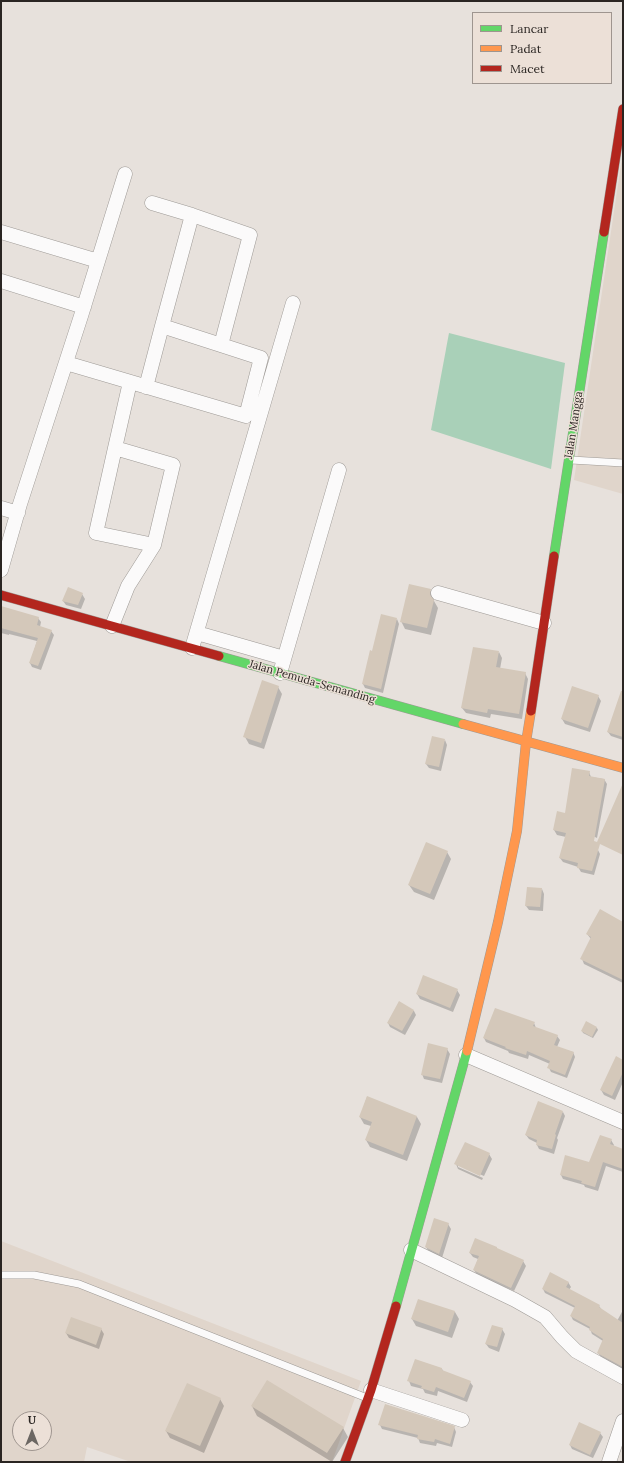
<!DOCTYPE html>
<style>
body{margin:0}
#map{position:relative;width:624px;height:1463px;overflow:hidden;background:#e7e1dc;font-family:Lora,serif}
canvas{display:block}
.frame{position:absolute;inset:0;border:2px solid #2a2522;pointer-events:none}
.legend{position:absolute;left:472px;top:12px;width:140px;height:72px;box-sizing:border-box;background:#ece0d7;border:1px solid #9e958f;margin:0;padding:5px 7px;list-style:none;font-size:12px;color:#2a2522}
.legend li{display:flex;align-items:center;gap:8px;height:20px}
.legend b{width:20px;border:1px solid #9e958f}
.north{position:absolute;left:12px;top:1411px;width:40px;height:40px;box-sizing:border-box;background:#ece0d7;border:1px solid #9e958f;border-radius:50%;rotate:0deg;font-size:11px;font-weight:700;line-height:16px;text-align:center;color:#2a2522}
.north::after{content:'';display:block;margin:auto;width:14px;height:18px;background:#6c6763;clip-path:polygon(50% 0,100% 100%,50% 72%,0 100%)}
</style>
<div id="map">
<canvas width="624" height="1463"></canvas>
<div class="frame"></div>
<ul class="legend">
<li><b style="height:5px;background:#63d668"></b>Lancar</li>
<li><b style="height:5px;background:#ff974d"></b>Padat</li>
<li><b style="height:5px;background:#b3261e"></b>Macet</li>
</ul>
<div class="north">U</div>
</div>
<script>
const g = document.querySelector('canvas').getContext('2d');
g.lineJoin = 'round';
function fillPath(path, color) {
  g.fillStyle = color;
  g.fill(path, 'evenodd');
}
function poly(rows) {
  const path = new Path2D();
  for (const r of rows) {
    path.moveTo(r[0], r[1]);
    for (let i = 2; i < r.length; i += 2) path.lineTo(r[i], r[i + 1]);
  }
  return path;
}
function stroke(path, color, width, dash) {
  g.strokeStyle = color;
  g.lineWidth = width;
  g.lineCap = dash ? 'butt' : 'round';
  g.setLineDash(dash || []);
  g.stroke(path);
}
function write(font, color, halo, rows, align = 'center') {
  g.font = font + ' Lora,serif';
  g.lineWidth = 3;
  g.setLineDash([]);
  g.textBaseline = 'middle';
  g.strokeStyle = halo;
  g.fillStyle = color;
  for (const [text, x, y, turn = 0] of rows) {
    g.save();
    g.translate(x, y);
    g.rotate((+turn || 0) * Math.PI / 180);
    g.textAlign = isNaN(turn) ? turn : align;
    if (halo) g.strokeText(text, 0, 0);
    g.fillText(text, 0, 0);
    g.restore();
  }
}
fillPath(poly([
 [623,151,623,494,574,480],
 [1,1241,361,1381,332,1462,131,1462,87,1447,84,1462,1,1462],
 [20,1419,44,1419,44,1443,20,1443]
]), '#e0d5cb');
fillPath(poly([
 [449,333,565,363,551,469,431,430]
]), '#a9d0b8');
fillPath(poly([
 [430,590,434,597,434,601,438,608,431,635,405,629,401,621],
 [82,594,85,599,81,609,66,605,63,601],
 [1,607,38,618,41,622,40,627,51,631,54,635,41,670,32,667,30,663,37,641,9,634,9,635,1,633],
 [397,619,399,624,383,693,365,688,363,684,373,652],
 [499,652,502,658,500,669,525,673,528,679,522,719,491,714,490,718,466,713,462,708],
 [278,687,282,694,264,749,249,744,245,737],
 [598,696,601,701,590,732,565,724,562,719],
 [623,700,623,740,611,736,608,732],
 [445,740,447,745,441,771,429,768,426,764],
 [589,772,591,777,604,779,607,784,597,838,593,836,589,846,598,850,600,854,594,875,581,872,578,867,563,862,560,858,566,837,557,835,554,830,565,814],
 [447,852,451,859,434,900,414,892,409,885],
 [542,889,544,894,543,911,529,910,526,906],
 [623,923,623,983,584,964,582,959,591,939,587,934],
 [457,990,460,995,453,1012,420,999,417,994],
 [399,1003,414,1011,416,1015,405,1035,390,1027,388,1023],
 [534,1023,536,1028,557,1036,560,1040,557,1047,573,1052,575,1057,567,1078,551,1072,549,1068,550,1064,529,1055,528,1059,509,1053,508,1051,486,1042,484,1038],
 [597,1028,598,1030,593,1038,583,1033,582,1031],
 [447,1049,450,1054,442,1083,424,1079,422,1074],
 [623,1061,623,1082,615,1100,604,1095,601,1090],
 [367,1097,417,1117,421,1124,407,1161,370,1147,366,1140,371,1126,364,1124,360,1117],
 [563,1112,565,1116,557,1138,558,1140,554,1154,539,1149,537,1145,537,1143,529,1139,526,1135],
 [611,1140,614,1145,613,1147,623,1150,623,1172,606,1166,598,1191,585,1187,584,1185,563,1179,561,1175,590,1163],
 [489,1154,492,1159,484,1176,458,1165,458,1167,483,1178,482,1180,458,1169,456,1164],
 [448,1224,451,1229,442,1258,429,1252,426,1247],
 [498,1250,523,1261,526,1266,514,1291,477,1275,474,1270,478,1259,473,1257,470,1253],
 [568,1282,571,1287,569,1290,599,1306,602,1310,617,1321,623,1310,623,1370,601,1357,598,1353,603,1341,592,1334,590,1329,573,1320,571,1316,575,1308,545,1293,543,1289],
 [455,1312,459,1319,452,1338,416,1326,412,1319],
 [101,1329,104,1334,99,1349,69,1338,66,1333],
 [502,1329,505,1334,499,1352,489,1348,486,1344],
 [442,1369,444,1372,470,1382,473,1386,467,1402,438,1391,437,1396,425,1393,423,1389,411,1386,409,1381],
 [220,1399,224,1406,204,1453,170,1438,166,1431],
 [252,1406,343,1428,348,1437,332,1462,257,1416],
 [380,1425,454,1427,456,1432,452,1447,437,1443,436,1446,420,1443,418,1438,382,1429],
 [600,1433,603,1437,593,1458,572,1449,570,1445]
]), '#0003');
fillPath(poly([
 [409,584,431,589,430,595,434,600,427,628,400,622],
 [68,587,83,593,78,605,62,601],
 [1,606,39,617,37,625,52,630,38,666,29,663,38,638,1,628],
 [381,614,397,618,381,689,362,684,370,650,372,651],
 [473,647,499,651,496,667,526,672,519,714,488,709,487,713,461,708],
 [262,680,279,686,261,743,243,737],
 [572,686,599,695,588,728,561,719],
 [621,691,623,691,623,737,607,732],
 [432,736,445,739,439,767,425,764],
 [572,768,590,771,589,776,605,779,594,841,597,842,623,783,623,855,600,844,592,871,577,868,578,863,559,858,566,833,553,830,557,811,565,813],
 [426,842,448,851,430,894,408,885],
 [527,887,542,888,540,907,525,906],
 [600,909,623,922,623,980,580,959,591,937,586,934],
 [423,975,458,989,450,1008,416,994],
 [399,1001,414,1010,402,1031,387,1023],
 [495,1008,535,1022,533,1026,558,1035,554,1045,574,1052,565,1075,547,1068,550,1061,527,1051,526,1055,505,1048,506,1047,483,1038],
 [586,1021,597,1027,592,1037,581,1031],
 [428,1043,448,1048,440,1079,421,1075],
 [616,1056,623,1060,623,1072,612,1096,600,1090],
 [367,1096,417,1116,403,1155,365,1140,372,1122,359,1117],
 [538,1101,563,1111,555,1134,556,1135,552,1149,536,1145,537,1140,525,1135],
 [600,1135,612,1139,610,1144,623,1149,623,1169,603,1162,595,1187,581,1183,582,1181,560,1175,565,1155,589,1162],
 [465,1142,490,1153,480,1176,454,1164],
 [434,1218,449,1223,439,1254,425,1247],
 [475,1238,497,1247,497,1248,524,1260,511,1288,473,1270,479,1256,469,1253],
 [550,1272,569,1282,566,1287,600,1305,599,1307,623,1323,623,1367,597,1353,603,1339,589,1330,590,1327,570,1316,575,1306,542,1289],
 [418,1299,455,1311,448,1332,411,1319],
 [71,1317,102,1328,96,1345,65,1333],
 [492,1325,503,1328,497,1347,485,1344],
 [415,1359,442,1368,442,1370,471,1381,464,1398,436,1387,434,1392,421,1388,422,1386,407,1381],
 [267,1380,344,1427,327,1453,251,1406],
 [187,1383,221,1398,200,1446,165,1431],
 [385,1404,455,1426,450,1444,435,1439,434,1442,417,1439,418,1435,378,1425],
 [579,1422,601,1432,590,1455,569,1445]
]), '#d4c8ba');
const lane = poly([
 [571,460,623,463],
 [1,1275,34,1275,79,1284,367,1398]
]);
const street = poly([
 [152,203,192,215],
 [1,232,98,261],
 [1,281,84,307],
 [66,363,246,416,261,358,221,345,162,326,192,215,250,235,221,345],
 [146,387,162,326],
 [115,448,96,533,154,545],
 [1,508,18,513],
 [1,570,20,504,81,316,125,174],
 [438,593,544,623],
 [112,626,128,586,154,545,173,465,115,448,130,382],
 [197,633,284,658],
 [192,648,293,303],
 [280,673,339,470],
 [466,1055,623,1122],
 [411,1250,515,1300,545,1317,562,1337,576,1351,623,1377],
 [371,1390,462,1420],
 [609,1462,623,1421]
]);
const fast = poly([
 [554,556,604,232],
 [219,656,463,724],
 [396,1306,467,1051]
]);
const slow = poly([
 [463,724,623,768],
 [467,1051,498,922,517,831,526,742,531,711]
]);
const jam = poly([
 [604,232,623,109],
 [1,595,219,656],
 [531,711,554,556],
 [345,1462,371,1390,396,1306]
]);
stroke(lane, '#9e9a96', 8);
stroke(street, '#9e9a96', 15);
stroke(fast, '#9e9a96', 10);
stroke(slow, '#9e9a96', 10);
stroke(jam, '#9e9a96', 10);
stroke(lane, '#fbfafa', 7);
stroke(street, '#fbfafa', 14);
stroke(fast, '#63d668', 9);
stroke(slow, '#ff974d', 9);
stroke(jam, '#b3261e', 9);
write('11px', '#2a2522', '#ece0d7', [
 ["Jalan Mangga",574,425,-81],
 ["Jalan Pemuda-Semanding",312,682,16]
]);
</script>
